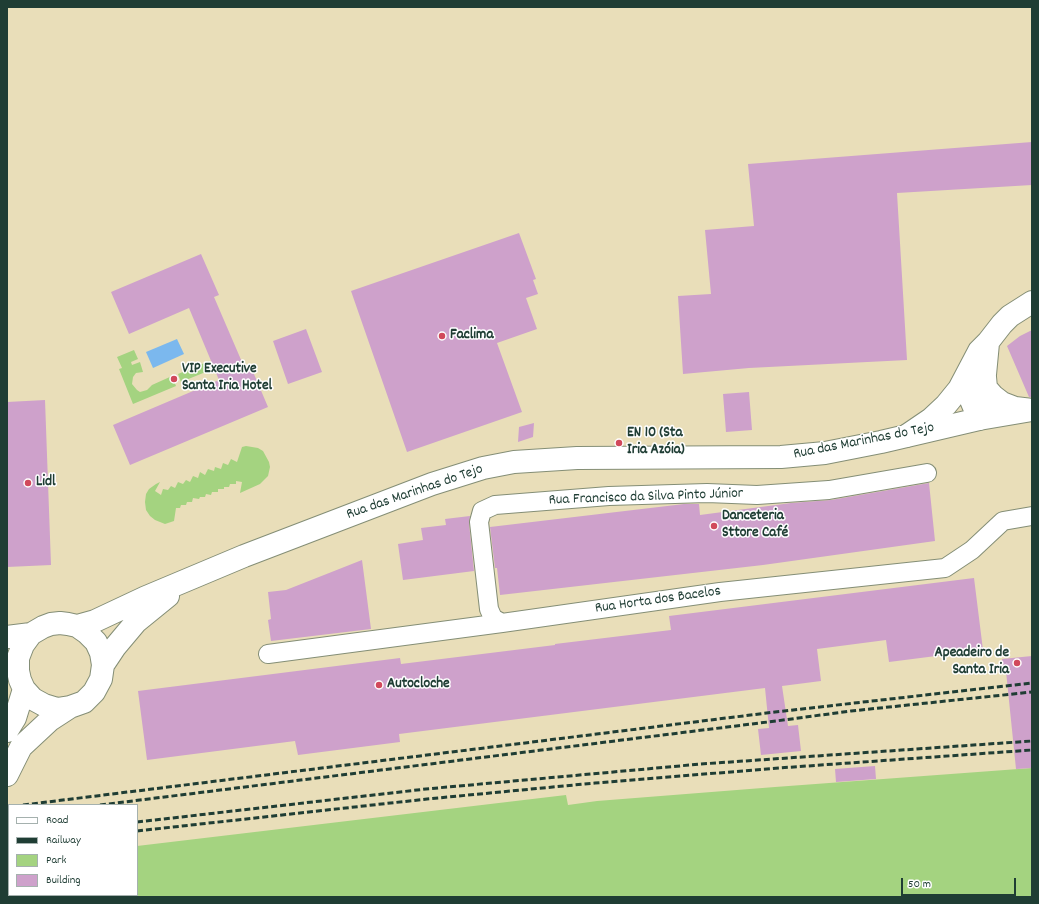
<!DOCTYPE html>
<meta charset="utf-8">
<style>
body{margin:0}
#map{position:relative;width:1039px;height:904px;overflow:hidden;background:#e9deb9;font-family:Dekko,sans-serif}
canvas{display:block}
.frame{position:absolute;inset:0;border:8px solid #1f3d34;pointer-events:none}
.legend{position:absolute;left:8px;top:804px;width:130px;height:92px;box-sizing:border-box;background:#fff;border:1px solid #a5b1ae;margin:0;padding:5px 7px;list-style:none;font-size:12px;color:#1f3d34}
.legend li{display:flex;align-items:center;gap:8px;height:20px}
.legend b{width:20px;border:1px solid #a5b1ae}
.scale{position:absolute;left:901px;top:878px;width:115px;height:18px;box-sizing:border-box;border:2px solid #1f3d34;border-top:0;padding-left:5px;font-size:12px;line-height:14px;white-space:nowrap;color:#1f3d34;-webkit-text-stroke:3px #fff;paint-order:stroke}
</style>
<div id="map">
<canvas width="1039" height="904"></canvas>
<div class="frame"></div>
<ul class="legend">
<li><b style="height:5px;background:#fff"></b>Road</li>
<li><b style="height:5px;background:#1f3d34"></b>Railway</li>
<li><b style="height:11px;background:#a4d380"></b>Park</li>
<li><b style="height:11px;background:#cea1cb"></b>Building</li>
</ul>
<div class="scale">50 m</div>
</div>
<script>
const g = document.querySelector('canvas').getContext('2d');
g.lineJoin = 'round';
function fillPath(path, color) {
  g.fillStyle = color;
  g.fill(path, 'evenodd');
}
function poly(rows) {
  const path = new Path2D();
  for (const r of rows) {
    path.moveTo(r[0], r[1]);
    for (let i = 2; i < r.length; i += 2) path.lineTo(r[i], r[i + 1]);
  }
  return path;
}
function stroke(path, color, width, dash) {
  g.strokeStyle = color;
  g.lineWidth = width;
  g.lineCap = dash ? 'butt' : 'round';
  g.setLineDash(dash || []);
  g.stroke(path);
}
function write(font, color, halo, rows, align = 'center') {
  g.font = font + ' Dekko,sans-serif';
  g.lineWidth = 3;
  g.setLineDash([]);
  g.textBaseline = 'middle';
  g.strokeStyle = halo;
  g.fillStyle = color;
  for (const [text, x, y, turn = 0] of rows) {
    g.save();
    g.translate(x, y);
    g.rotate((+turn || 0) * Math.PI / 180);
    g.textAlign = isNaN(turn) ? turn : align;
    if (halo) g.strokeText(text, 0, 0);
    g.fillText(text, 0, 0);
    g.restore();
  }
}
fillPath(poly([
 [134,350,138,359,131,362,132,365,140,362,143,372,136,373,133,377,132,384,137,390,140,392,147,390,152,385,172,376,176,386,133,404,119,369,122,368,117,357],
 [209,361,213,369,181,382,178,374],
 [246,446,258,448,263,451,269,462,270,467,268,476,260,484,240,493,242,482,236,481,236,484,230,484,229,487,224,487,224,489,218,489,218,492,212,492,211,495,206,494,205,497,200,497,199,499,193,498,192,502,187,502,186,505,181,505,180,508,176,508,174,521,165,524,155,520,150,516,146,510,145,502,146,494,149,489,156,484,160,482,155,491,161,495,163,489,168,490,171,486,175,488,178,482,183,484,186,480,190,482,193,476,198,478,200,472,205,475,208,469,214,471,215,467,221,469,223,463,228,465,231,459,237,462,242,447],
 [1032,768,1032,897,7,897,7,861,9,861,9,895,137,895,137,846,566,795,568,805,597,801,775,787]
]), '#a4d380');
fillPath(poly([
 [177,339,184,354,153,368,146,352]
]), '#7bb8ee');
fillPath(poly([
 [1032,142,1032,185,897,193,907,360,749,368,683,374,678,296,711,294,705,230,754,226,748,164],
 [519,233,536,279,533,280,538,294,526,298,537,329,497,343,522,412,407,452,351,291],
 [201,254,219,295,214,297,245,369,251,367,268,407,130,465,113,425,219,380,189,308,129,334,111,292],
 [306,329,322,372,288,384,273,341],
 [1032,330,1032,397,1029,397,1007,346,1020,336],
 [749,392,752,430,726,432,723,394],
 [45,400,51,565,7,567,7,402],
 [534,423,533,437,518,442,519,427],
 [929,483,935,541,763,565,500,595,497,568,495,568,490,527,684,504,699,504,700,515,791,503,831,500],
 [470,516,469,523,474,571,403,580,398,544,423,540,421,528,446,525,445,519],
 [362,560,371,629,271,641,268,620,271,619,268,592,286,590],
 [974,578,983,650,889,662,886,640,817,649,821,681,782,686,788,726,798,725,801,751,761,755,758,729,769,728,765,688,399,734,400,742,298,755,295,741,147,760,138,691,400,658,401,664,555,645,555,644,671,630,669,616],
 [1032,656,1032,768,1016,769,1007,681,1006,671,1003,671,1002,659],
 [875,766,876,779,836,782,835,769]
]), '#cea1cb');
const street = poly([
 [502,623,493,618,489,609,479,522,482,511,495,505,609,496,707,493,757,495,829,490,927,473],
 [268,654,502,623,720,592,945,568,972,550,1003,521,1032,516]
]);
const secondary = poly([
 [985,377,986,388,993,396,1002,403,1015,408,1032,410],
 [980,416,982,406,988,343],
 [979,419,971,400,968,385,969,370,979,351,988,342,1002,324,1010,316,1032,302],
 [906,436,931,419,946,405,959,389,969,370]
]);
const primary = poly([
 [77,626,95,621,144,598,244,556,432,484,483,468,514,462,577,458,781,457,825,453,881,442,979,419,1032,410],
 [7,637,31,634],
 [103,665,115,647,136,622,168,596],
 [7,731,15,718,24,689],
 [7,775,21,747,50,720,70,707,84,702,94,692,101,679,103,665,101,653,96,642,87,633,77,626,68,624,60,623,51,624,43,627,31,634,23,645,18,658,18,671,20,680,24,689,33,699,44,705,57,709,70,707]
]);
stroke(street, '#848e76', 20);
stroke(secondary, '#848e76', 24);
stroke(primary, '#848e76', 24);
stroke(street, '#fff', 18);
stroke(secondary, '#fff', 22);
stroke(primary, '#fff', 22);
stroke(poly([
 [23,805,775,712,1032,683],
 [100,805,695,731,776,721,851,711,1032,692],
 [7,807,9,807],
 [7,817,9,816],
 [137,822,426,789,701,764,1032,741],
 [137,831,427,799,595,783,779,768,1032,750],
 [7,838,9,838],
 [7,848,9,848]
]), '#1f3d34', 3, [6, 3]);
for (const [x, y, r, color] of [
 [442,336,4,"#d1495b"],
 [174,379,4,"#d1495b"],
 [619,443,4,"#d1495b"],
 [28,483,4,"#d1495b"],
 [714,526,4,"#d1495b"],
 [1017,663,4,"#d1495b"],
 [379,685,4,"#d1495b"]
]) {
  const dot = new Path2D();
  dot.arc(x, y, r, 0, 2 * Math.PI);
  g.fillStyle = color;
  g.fill(dot);
  stroke(dot, '#fff', 1.5);
}
write('bold 15px', '#1f3d34', '#fff', [
 ["Faclima",450,336],
 ["VIP Executive",182,370],
 ["Santa Iria Hotel",182,387],
 ["EN 10 (Sta",627,434],
 ["Iria Azóia)",627,451],
 ["Lidl",36,483],
 ["Danceteria",722,517],
 ["Sttore Café",722,534],
 ["Apeadeiro de",1009,654,"right"],
 ["Santa Iria",1009,671,"right"],
 ["Autocloche",387,685]
], 'left');
write('15px', '#1f3d34', '#fff', [
 ["Rua das Marinhas do Tejo",864,442,-11],
 ["Rua das Marinhas do Tejo",415,493,-19],
 ["Rua Francisco da Silva Pinto Júnior",646,498,-2],
 ["Rua Horta dos Bacelos",658,601,-8]
]);
</script>
